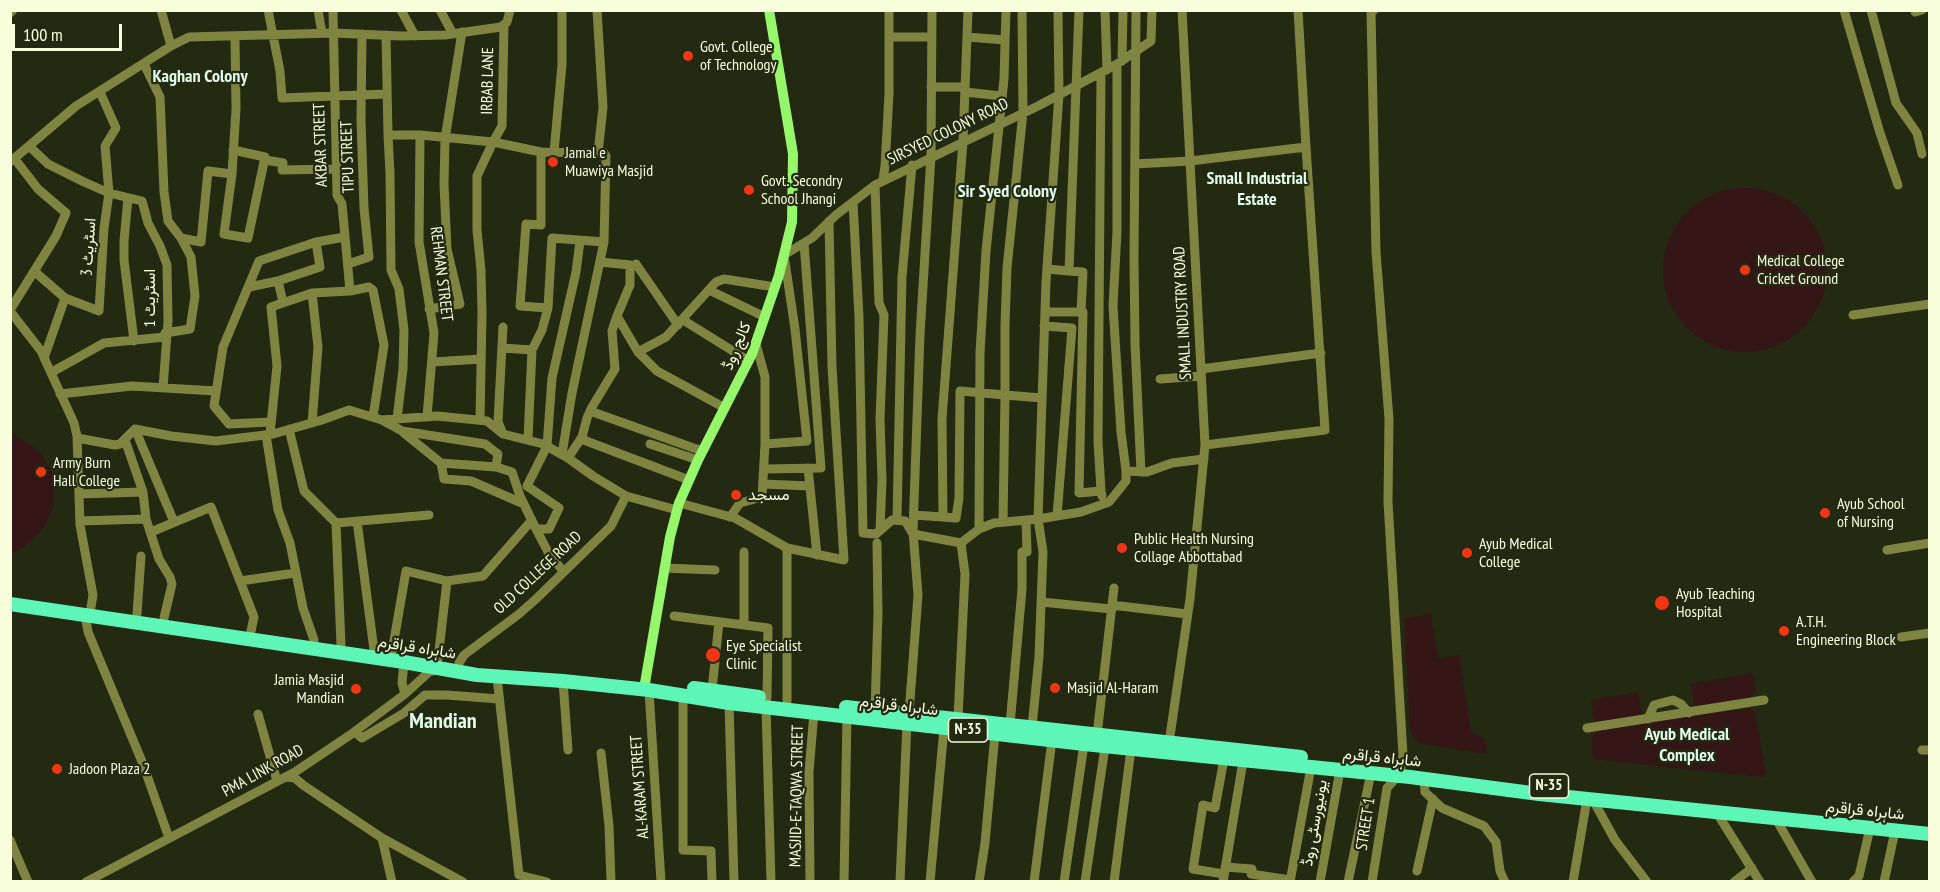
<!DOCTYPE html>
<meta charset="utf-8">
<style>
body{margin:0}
#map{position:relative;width:1940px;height:892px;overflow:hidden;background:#242912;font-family:"PT Sans Narrow",sans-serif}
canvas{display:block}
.frame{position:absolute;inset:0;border:12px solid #f8fddc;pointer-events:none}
.scale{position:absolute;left:12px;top:24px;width:110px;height:27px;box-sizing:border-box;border:3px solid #f8fddc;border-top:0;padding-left:8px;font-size:18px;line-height:21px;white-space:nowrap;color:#f8fddc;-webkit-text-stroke:4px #242912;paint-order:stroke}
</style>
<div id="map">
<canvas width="1940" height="892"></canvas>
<div class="frame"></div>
<div class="scale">100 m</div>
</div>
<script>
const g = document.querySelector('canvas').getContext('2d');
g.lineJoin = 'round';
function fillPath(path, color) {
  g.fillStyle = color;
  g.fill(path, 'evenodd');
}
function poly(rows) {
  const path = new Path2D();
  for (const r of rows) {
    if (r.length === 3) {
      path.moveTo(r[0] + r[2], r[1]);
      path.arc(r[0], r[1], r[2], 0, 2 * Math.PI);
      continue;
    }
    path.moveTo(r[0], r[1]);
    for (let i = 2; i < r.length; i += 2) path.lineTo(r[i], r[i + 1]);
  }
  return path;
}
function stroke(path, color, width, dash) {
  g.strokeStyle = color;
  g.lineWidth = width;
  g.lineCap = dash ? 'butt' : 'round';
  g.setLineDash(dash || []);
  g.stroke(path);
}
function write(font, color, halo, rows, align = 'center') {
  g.font = font + ' "PT Sans Narrow",Vazirmatn,sans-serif';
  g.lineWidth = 4.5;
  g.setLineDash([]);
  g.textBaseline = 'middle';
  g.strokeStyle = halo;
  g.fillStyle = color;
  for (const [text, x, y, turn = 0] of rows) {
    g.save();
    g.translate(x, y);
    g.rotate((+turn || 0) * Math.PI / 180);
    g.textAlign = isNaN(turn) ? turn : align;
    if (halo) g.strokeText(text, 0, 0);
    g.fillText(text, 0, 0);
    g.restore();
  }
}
fillPath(poly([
 [1745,270,82],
 [11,434,17,436,41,453,54,477,54,504,45,526,28,544,11,554],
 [1431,614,1438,659,1459,655,1471,731,1485,740,1487,754,1420,743,1413,737,1410,727,1404,619],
 [1753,673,1756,690,1750,698,1694,706,1691,684],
 [1638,692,1642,714,1595,722,1591,700],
 [1749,708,1755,712,1766,773,1762,777,1594,759,1592,753,1592,738,1597,731]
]), '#331615');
stroke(poly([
 [161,10,171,46],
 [268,10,280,71,282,98,387,94],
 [318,10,322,33],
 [333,10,337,195,342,204,350,291],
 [401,10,415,36],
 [440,10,453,34],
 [597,10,603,107,598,153],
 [1079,10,1069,271,1083,272,1081,312],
 [1105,10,1107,70],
 [1136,10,1134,258,1135,344,1141,472],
 [1374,10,1371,11,1376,252,1389,419,1388,502,1403,755,1401,767],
 [1844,10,1880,133,1898,185],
 [1871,10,1896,103,1917,133,1922,154],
 [1915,12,1922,10],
 [10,13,13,10],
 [504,25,502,126,493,142,541,152,541,225,526,224,520,306,548,308],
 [386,35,388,135,420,135,493,142,477,176,477,230,481,270,482,314,480,420],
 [889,37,931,37],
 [967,37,1005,40],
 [1122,61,1123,10],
 [144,64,160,97,164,192,168,221,181,238,191,257,195,296,190,329,165,333],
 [1117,64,1117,232,1113,306,1121,432,1126,471],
 [931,87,965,87],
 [965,92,1002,96],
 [388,135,390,173,391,270,399,289,404,330,403,369,397,419],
 [420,135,419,242,434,333,427,417],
 [29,146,48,164,84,182,109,193,142,201,148,223,160,246,167,265,168,321,163,388],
 [233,150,265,157,248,238,224,234,232,174,236,109,235,37],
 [541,152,604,153,606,156,604,242,572,393,562,454],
 [554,152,562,65,562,10],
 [265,160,283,163,282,170,336,169],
 [10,162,76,106,171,46,189,37,334,33,401,36,445,35,501,27,507,22,510,10],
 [1135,164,1190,161,1306,147],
 [883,180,885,166,889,94,889,10],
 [875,185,879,303,884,315,880,419,882,480,880,531],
 [128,198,124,241,124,260,134,341],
 [853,202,859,317,863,533,876,534,892,520,905,521,913,534,961,543,979,529,994,523,1038,519,1081,512,1109,502,1126,481,1126,471,1147,472,1172,463,1204,459],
 [181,238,201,242,208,171,232,174],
 [600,262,630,265,630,285,617,316,638,352,666,337,716,282,724,279,775,287],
 [348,264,369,257,364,208,361,120,362,34],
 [636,264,678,325],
 [1047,269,1069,271],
 [34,271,65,298,99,311,104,228,109,193,105,146,116,128,100,92],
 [278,281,283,302],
 [249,287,278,281,320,267,316,242,345,237],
 [709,290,765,317],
 [312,293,318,347,312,423],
 [429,309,460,304,447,249,444,184,445,139,462,32],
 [10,310,56,236,66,213,38,189,14,158],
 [10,311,41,351,74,423,77,436,80,525,93,595,91,607],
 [1045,312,1083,312,1079,493,1101,491,1102,496],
 [1853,315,1930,304],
 [683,320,749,361],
 [1044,326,1072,328,1057,516],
 [503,327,498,422,503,434,543,444,568,458,593,476,626,496,677,510],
 [502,348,532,350],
 [638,352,657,371,725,408],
 [44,358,65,298],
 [433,362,481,359],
 [1201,369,1321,353],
 [52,372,104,343,165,337],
 [1160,379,1201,376],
 [60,394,132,386,216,391],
 [590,411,702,451],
 [382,420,402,431,485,444,498,454,496,467,512,472,520,496,536,529,548,552,563,571],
 [271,422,229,424,214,406,223,347,259,261,316,242],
 [135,429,174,522],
 [289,429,304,491,336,523,341,645],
 [404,433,441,463,496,467],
 [270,434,277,366,271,307,312,293,350,291,369,287,373,290,384,345,373,417],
 [266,435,278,510,290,543,303,608,314,640],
 [77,438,115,445,120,444,135,429,171,436,216,441,273,434,322,420,349,410,382,420,437,416,487,421,503,434],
 [528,439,532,350,542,330,548,308,552,238,604,242],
 [581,439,689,480],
 [125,440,143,492,146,519,159,559,170,577,172,584,164,618],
 [650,444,698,460],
 [765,444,807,441,795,329,784,255,812,238,836,215,875,185,1038,106,1117,64,1151,41,1152,10],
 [1205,445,1325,430,1306,147,1298,10],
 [568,458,582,437,587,418,592,407,615,369,612,331,617,316],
 [441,463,444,479,471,481,524,504],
 [808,468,817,555],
 [764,469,821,468,804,243],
 [763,484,810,486],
 [1101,491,1098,441,1101,73],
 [79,494,143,492],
 [679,503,735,518,787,548,844,560,832,367,829,221],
 [914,515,956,518,959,498,960,391,1005,395,1005,325,1007,268,1023,112,1022,10],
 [730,517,740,503,762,497,765,444,765,377,756,344],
 [943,517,942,419,963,141,968,10],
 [897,520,902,277,912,165],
 [80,521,146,519],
 [357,521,374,650],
 [1003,522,1005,395,1042,398],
 [336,523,429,515],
 [536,529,549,529,559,508,527,486,547,446,552,378,576,272,580,241],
 [979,529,980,353,986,251,1004,79,1006,10],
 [151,532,211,507,254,617,251,631],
 [787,548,787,701],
 [1887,550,1930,543],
 [664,568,715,570],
 [240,581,295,573],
 [1041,602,1112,609],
 [1112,605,1187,614],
 [137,614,141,556],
 [85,615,88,632,143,764,169,838],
 [674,616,768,628,767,698],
 [744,625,744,552],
 [1901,637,1930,633],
 [392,652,406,571,447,581,483,576,532,520],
 [438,659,447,581],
 [404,662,402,683,405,694],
 [459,663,464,655,519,614,536,599,611,526,626,496],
 [497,677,519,875,547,882],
 [563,681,568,750],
 [649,690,661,882],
 [712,690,719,622],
 [683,695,683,850,711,851,712,882],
 [729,703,734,882],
 [766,707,771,882],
 [875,710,878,613,877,543],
 [909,713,918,595,913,531,920,335,931,156,932,10],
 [258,714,277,781],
 [958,718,965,574,961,543],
 [1648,719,1654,705,1673,700,1681,704,1689,713],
 [1010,725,1022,589,1022,552,1027,552,1026,520],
 [1032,727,1039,657,1043,552,1038,519,1046,282,1059,94,1058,10],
 [1587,728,1764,700],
 [355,732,362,738,404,713,425,695,447,695,499,699],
 [1097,735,1114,588],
 [1169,743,1190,599,1205,445,1182,10],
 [1922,750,1930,750],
 [601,753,609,826,611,882],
 [286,777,295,778,303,785,382,838,463,882],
 [1424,780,1425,792,1442,808,1484,826,1496,842,1500,871,1505,882],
 [1593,800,1615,840,1647,882],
 [1717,813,1760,882],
 [1776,819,1812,882],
 [382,838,392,882],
 [10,840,28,882],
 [1225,867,1252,869,1251,874,1290,880],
 [1417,871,1433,799],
 [1224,874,1193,869,1203,805,1215,808,1224,759],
 [86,882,295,772,350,735,405,694,429,672,437,670],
 [810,882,809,772,814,712],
 [844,882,847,716],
 [900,882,907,723],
 [930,882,944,728],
 [979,882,985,843,995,734],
 [1034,882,1052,740],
 [1064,882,1084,744],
 [1085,882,1105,747],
 [1114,882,1131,749],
 [1223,882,1243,761],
 [1290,882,1311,767],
 [1320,882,1340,770],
 [1348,882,1371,773],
 [1372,882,1387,788,1398,776],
 [1573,882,1587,799],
 [1734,882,1752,868],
 [1853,882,1859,876,1870,828],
 [1884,882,1895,831]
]), '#7f8540', 9);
stroke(poly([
 [645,683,670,537,679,503,698,460,752,354,779,275,792,222,793,154,769,10]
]), '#97f76a', 10);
stroke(poly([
 [10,604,404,662,477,675,563,681,649,690,729,703,1084,744,1410,777,1539,794,1930,834],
 [694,688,759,697],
 [846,707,1301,757]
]), '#5ef6b6', 14);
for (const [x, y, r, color] of [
 [688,56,6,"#f23614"],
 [553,162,6,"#f23614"],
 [749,190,6,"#f23614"],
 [1745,270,6,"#f23614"],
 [41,472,6,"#f23614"],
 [736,495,6,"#f23614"],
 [1825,513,6,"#f23614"],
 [1122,548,6,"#f23614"],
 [1467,553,6,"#f23614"],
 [1662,603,8,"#f23614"],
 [1784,631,6,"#f23614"],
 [713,655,8,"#f23614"],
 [1055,688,6,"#f23614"],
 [356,689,6,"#f23614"],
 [57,769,6,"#f23614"]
]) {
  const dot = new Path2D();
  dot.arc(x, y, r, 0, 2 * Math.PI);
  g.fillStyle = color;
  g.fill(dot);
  stroke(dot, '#242912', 2);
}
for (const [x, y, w] of [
 [968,730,39],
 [1549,786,39]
]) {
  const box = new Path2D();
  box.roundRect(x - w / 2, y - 12, w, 24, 4.5);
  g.fillStyle = '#242912';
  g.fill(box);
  stroke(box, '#f8fddc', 1.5);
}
write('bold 15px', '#f8fddc', null, [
 ["N-35",968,730],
 ["N-35",1549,786]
]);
write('16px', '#f8fddc', '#242912', [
 ["Govt. College",700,47],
 ["of Technology",700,65],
 ["Jamal e",565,153],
 ["Muawiya Masjid",565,171],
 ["Govt. Secondry",761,181],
 ["School Jhangi",761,199],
 ["Medical College",1757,261],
 ["Cricket Ground",1757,279],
 ["Army Burn",53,463],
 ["Hall College",53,481],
 ["مسجد",748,495],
 ["Ayub School",1837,504],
 ["of Nursing",1837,522],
 ["Public Health Nursing",1134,539],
 ["Collage Abbottabad",1134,557],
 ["Ayub Medical",1479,544],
 ["College",1479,562],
 ["Ayub Teaching",1676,594],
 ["Hospital",1676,612],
 ["A.T.H.",1796,622],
 ["Engineering Block",1796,640],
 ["Eye Specialist",726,646],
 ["Clinic",726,664],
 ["Jamia Masjid",344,680,"right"],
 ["Mandian",344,698,"right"],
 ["Masjid Al-Haram",1067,688],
 ["Jadoon Plaza 2",69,769]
], 'left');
write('16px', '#f8fddc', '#242912', [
 ["IRBAB LANE",488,81,-89],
 ["SIRSYED COLONY ROAD",948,132,-26],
 ["AKBAR STREET",321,145,-92],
 ["TIPU STREET",348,157,-92],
 ["اسٹریٹ 3",89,247,-86],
 ["REHMAN STREET",441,274,83],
 ["اسٹریٹ 1",150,298,-90],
 ["SMALL INDUSTRY ROAD",1183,313,-93],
 ["کالج روڈ",737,346,-67],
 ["OLD COLLEGE ROAD",538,573,-43],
 ["شاہراہ قراقرم",417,648,9],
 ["شاہراہ قراقرم",899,706,7],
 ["شاہراہ قراقرم",1382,758,6],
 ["PMA LINK ROAD",263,771,-29],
 ["AL-KARAM STREET",640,787,-94],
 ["MASJID-E-TAQWA STREET",797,796,-89],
 ["شاہراہ قراقرم",1865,811,6],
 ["یونیورسٹی روڈ",1315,823,-80],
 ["STREET 1",1366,824,-81]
]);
write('bold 18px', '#defdeb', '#242912', [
 ["Kaghan Colony",200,77],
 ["Small Industrial",1257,179],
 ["Estate",1257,200],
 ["Sir Syed Colony",1007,192],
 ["Ayub Medical",1687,735],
 ["Complex",1687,756]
]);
write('bold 22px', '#defdeb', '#242912', [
 ["Mandian",443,722]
]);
</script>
